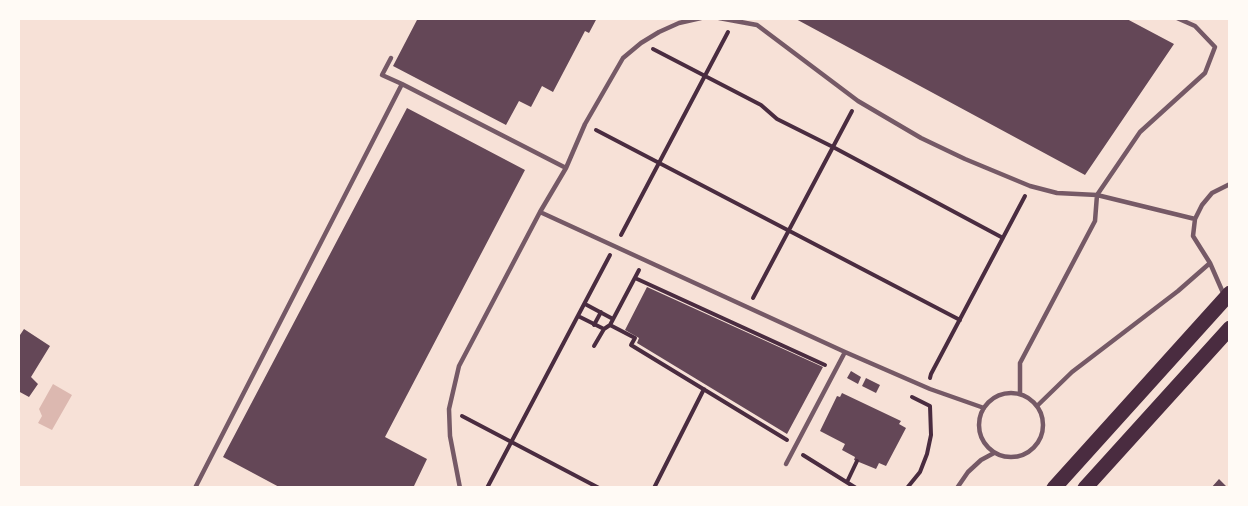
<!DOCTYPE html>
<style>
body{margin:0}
#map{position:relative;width:1248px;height:506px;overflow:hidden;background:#f7e1d7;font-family:Raleway,sans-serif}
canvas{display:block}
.frame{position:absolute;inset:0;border:20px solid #fffaf5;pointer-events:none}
</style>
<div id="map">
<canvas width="1248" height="506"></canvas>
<div class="frame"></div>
</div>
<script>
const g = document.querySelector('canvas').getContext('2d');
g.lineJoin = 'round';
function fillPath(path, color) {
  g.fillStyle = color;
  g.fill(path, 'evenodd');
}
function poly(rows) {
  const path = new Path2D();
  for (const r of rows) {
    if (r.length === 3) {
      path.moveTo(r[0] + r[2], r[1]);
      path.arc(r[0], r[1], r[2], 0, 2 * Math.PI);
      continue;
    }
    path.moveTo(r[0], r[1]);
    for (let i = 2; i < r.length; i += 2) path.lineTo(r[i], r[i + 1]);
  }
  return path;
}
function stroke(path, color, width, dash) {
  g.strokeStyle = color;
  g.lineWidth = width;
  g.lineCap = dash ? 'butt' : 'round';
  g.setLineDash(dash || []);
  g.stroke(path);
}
fillPath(poly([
 [53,384,72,395,52,430,38,423,42,416,39,409]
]), '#dcb8b0');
fillPath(poly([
 [418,18,597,18,589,33,585,31,553,92,542,86,531,107,519,101,506,125,393,66],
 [794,18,1125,18,1174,44,1085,175],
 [407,108,525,170,385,437,427,459,414,486,415,488,281,488,223,457],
 [647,287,823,367,787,434,637,343,639,338,625,330],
 [24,329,50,346,31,377,38,384,29,397,18,391,18,338],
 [851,371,861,377,858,384,847,378],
 [866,378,880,385,876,393,862,386],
 [842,393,901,421,899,424,906,428,886,466,879,463,876,469,854,460,855,457,842,450,845,444,820,431,837,396,840,397],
 [1219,479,1228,488,1211,488]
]), '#644757');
stroke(poly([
 [653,49,761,105,777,119,833,147,1003,238],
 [596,130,960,320],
 [621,235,728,32],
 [635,278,825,365],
 [753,298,852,111],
 [585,304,613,319],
 [578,316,604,329],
 [594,325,601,312],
 [610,325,635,338,631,345,787,440],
 [594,346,604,329,610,325,639,270],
 [930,378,931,374,1025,196],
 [462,416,599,488],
 [803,455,856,488],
 [847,482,857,461],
 [487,488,610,255],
 [654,488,704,389],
 [907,488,920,472,927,454,931,435,930,406,912,397]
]), '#4a2c40', 4);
stroke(poly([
 [719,18,757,25,858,101,921,138,965,159,1030,186,1057,193,1097,195,1195,219],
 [391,58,382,75,402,84],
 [540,212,845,352,930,389,984,408],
 [1224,295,1210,263,1193,236,1195,219,1202,205,1212,193,1230,184],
 [1011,425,32],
 [1020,394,1020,363,1095,221,1097,195,1140,132,1205,73,1215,47,1195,26,1177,18],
 [1037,406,1072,372,1178,291,1210,263],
 [786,464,845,352],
 [195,488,402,84,566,168],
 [460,488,450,436,449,409,459,366,540,212,566,168,585,124,623,58,641,43,659,32,679,23,701,18],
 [957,488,968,472,981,460,994,453]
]), '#755966', 4.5);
stroke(poly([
 [1054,488,1230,293],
 [1085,488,1230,328]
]), '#4a2c40', 15);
</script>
